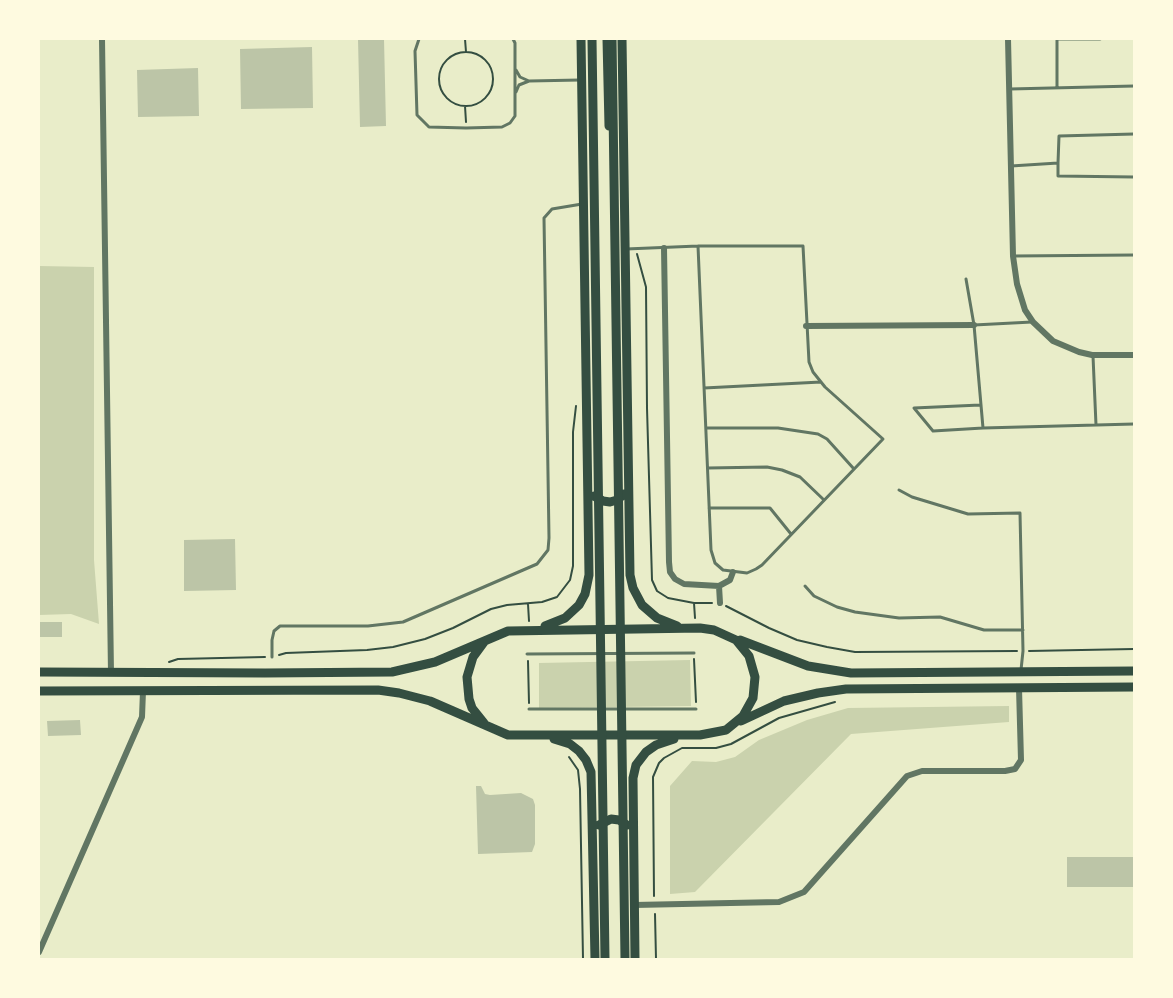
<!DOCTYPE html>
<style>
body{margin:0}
#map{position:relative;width:1173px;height:998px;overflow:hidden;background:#e9edc9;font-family:Arial,sans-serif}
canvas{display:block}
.frame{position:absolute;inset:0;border:40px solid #fefae0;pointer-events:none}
</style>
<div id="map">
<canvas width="1173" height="998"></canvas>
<div class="frame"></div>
</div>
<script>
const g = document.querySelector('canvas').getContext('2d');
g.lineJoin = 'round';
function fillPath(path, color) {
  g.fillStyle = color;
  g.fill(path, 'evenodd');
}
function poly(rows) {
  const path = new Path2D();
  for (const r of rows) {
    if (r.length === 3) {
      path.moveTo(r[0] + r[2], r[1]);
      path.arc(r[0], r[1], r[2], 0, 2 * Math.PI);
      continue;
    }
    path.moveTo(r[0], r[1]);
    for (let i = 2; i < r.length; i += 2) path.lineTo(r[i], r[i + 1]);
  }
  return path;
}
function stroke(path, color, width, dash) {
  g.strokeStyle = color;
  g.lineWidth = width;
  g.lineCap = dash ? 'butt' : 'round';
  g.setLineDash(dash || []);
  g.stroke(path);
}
fillPath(poly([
 [39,266,94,267,94,560,99,624,71,614,39,615],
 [690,660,691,706,539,708,539,663],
 [1009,706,1009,722,851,734,695,892,670,894,670,786,692,761,716,762,735,757,759,740,807,720,848,708]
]), '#cad2ad');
fillPath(poly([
 [358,39,384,39,386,126,360,127],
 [312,47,313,108,241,109,240,49],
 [198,68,199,116,138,117,137,70],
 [235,539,236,590,184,591,184,540],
 [39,622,62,622,62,637,39,637],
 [80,720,81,735,48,736,47,721],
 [476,786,481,786,485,794,490,795,521,793,533,799,535,805,535,844,532,852,478,854],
 [1067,857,1134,857,1134,887,1067,887]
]), '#bcc5a7');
stroke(poly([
 [465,39,466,52],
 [466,79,27],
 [465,106,466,122],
 [637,254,646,287,647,408,652,580,657,591,668,598,694,603,712,603],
 [694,603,695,618],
 [528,604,529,621],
 [726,606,769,628,797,640,827,647,855,652,1017,651],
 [1029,651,1134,649],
 [279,655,286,653,367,650,393,647,425,639,453,628,491,609,507,605,542,602,557,597,570,580,573,566,573,432,576,406],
 [694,659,696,702],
 [528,661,529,703],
 [169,662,178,659,265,657],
 [569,757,578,770,580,789,583,959],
 [654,896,653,777,659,763,664,758,682,748,716,748,731,744,779,718,835,702],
 [655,914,656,959]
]), '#344e41', 2);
stroke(poly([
 [419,39,415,51,417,115,429,127,466,128,502,127,510,123,515,116,515,43,513,39],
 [516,70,520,77,529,81,519,85,516,92],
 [529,81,580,80],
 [1057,88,1057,39,1100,39],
 [1010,89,1134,86],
 [1058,163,1059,136,1134,134],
 [1011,166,1058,163,1058,176,1134,177],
 [626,249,698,246,803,246,809,362,813,372,825,387,883,439,762,565,756,569,747,573,723,570,715,563,711,550,698,246],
 [1013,256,1134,255],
 [966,279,974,325],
 [1032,322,974,325,983,428,1134,424],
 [1093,356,1096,425],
 [704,388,821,382],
 [980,405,914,408,933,431,983,428],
 [706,428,778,428,818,434,827,439,854,469],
 [708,468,767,467,782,470,800,477,824,500],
 [899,490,912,497,968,514,1020,513,1023,651,1021,670],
 [709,508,770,508,791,534],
 [805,586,814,596,837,607,855,612,899,618,940,617,984,630,1023,630],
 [527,654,694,653],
 [272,657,272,640,274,631,280,626,368,626,403,622,537,564,548,550,549,538,544,218,552,209,582,204],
 [529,709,696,709]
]), '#617663', 3);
stroke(poly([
 [102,39,111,673],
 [1008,39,1013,256,1017,284,1025,310,1033,322,1053,341,1079,352,1092,355,1134,355],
 [664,248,669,562,670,572,675,579,684,584,719,586,730,580,733,572],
 [806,326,974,325],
 [719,586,720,603],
 [634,905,779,902,804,892,907,776,922,771,1005,771,1015,769,1021,760,1019,688],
 [39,952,142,717,143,691]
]), '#617663', 6);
stroke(poly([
 [607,39,609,126],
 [622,39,630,575,633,588,642,605,657,618,677,626],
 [594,496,603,501,610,502,617,500,624,494],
 [545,626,565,618,579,605,585,594,589,575,581,39],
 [740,640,808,666,851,673,1134,671],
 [39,672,265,673,392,672,435,662,508,631,700,628,714,630,736,640,749,656,755,677,753,698,743,716,726,730,700,735,508,735,430,701,399,693,378,690,39,691],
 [741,721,784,701,818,693,846,689,1134,687],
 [484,723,472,708,469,699,467,677,473,657,484,642],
 [554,739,570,744,579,751,586,760,591,772,595,959],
 [599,825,611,819,619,820,627,825],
 [635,959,633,778,636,765,646,752,656,745,674,739]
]), '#344e41', 9);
stroke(poly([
 [592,39,605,959],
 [612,39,625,959]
]), '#344e41', 9);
</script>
